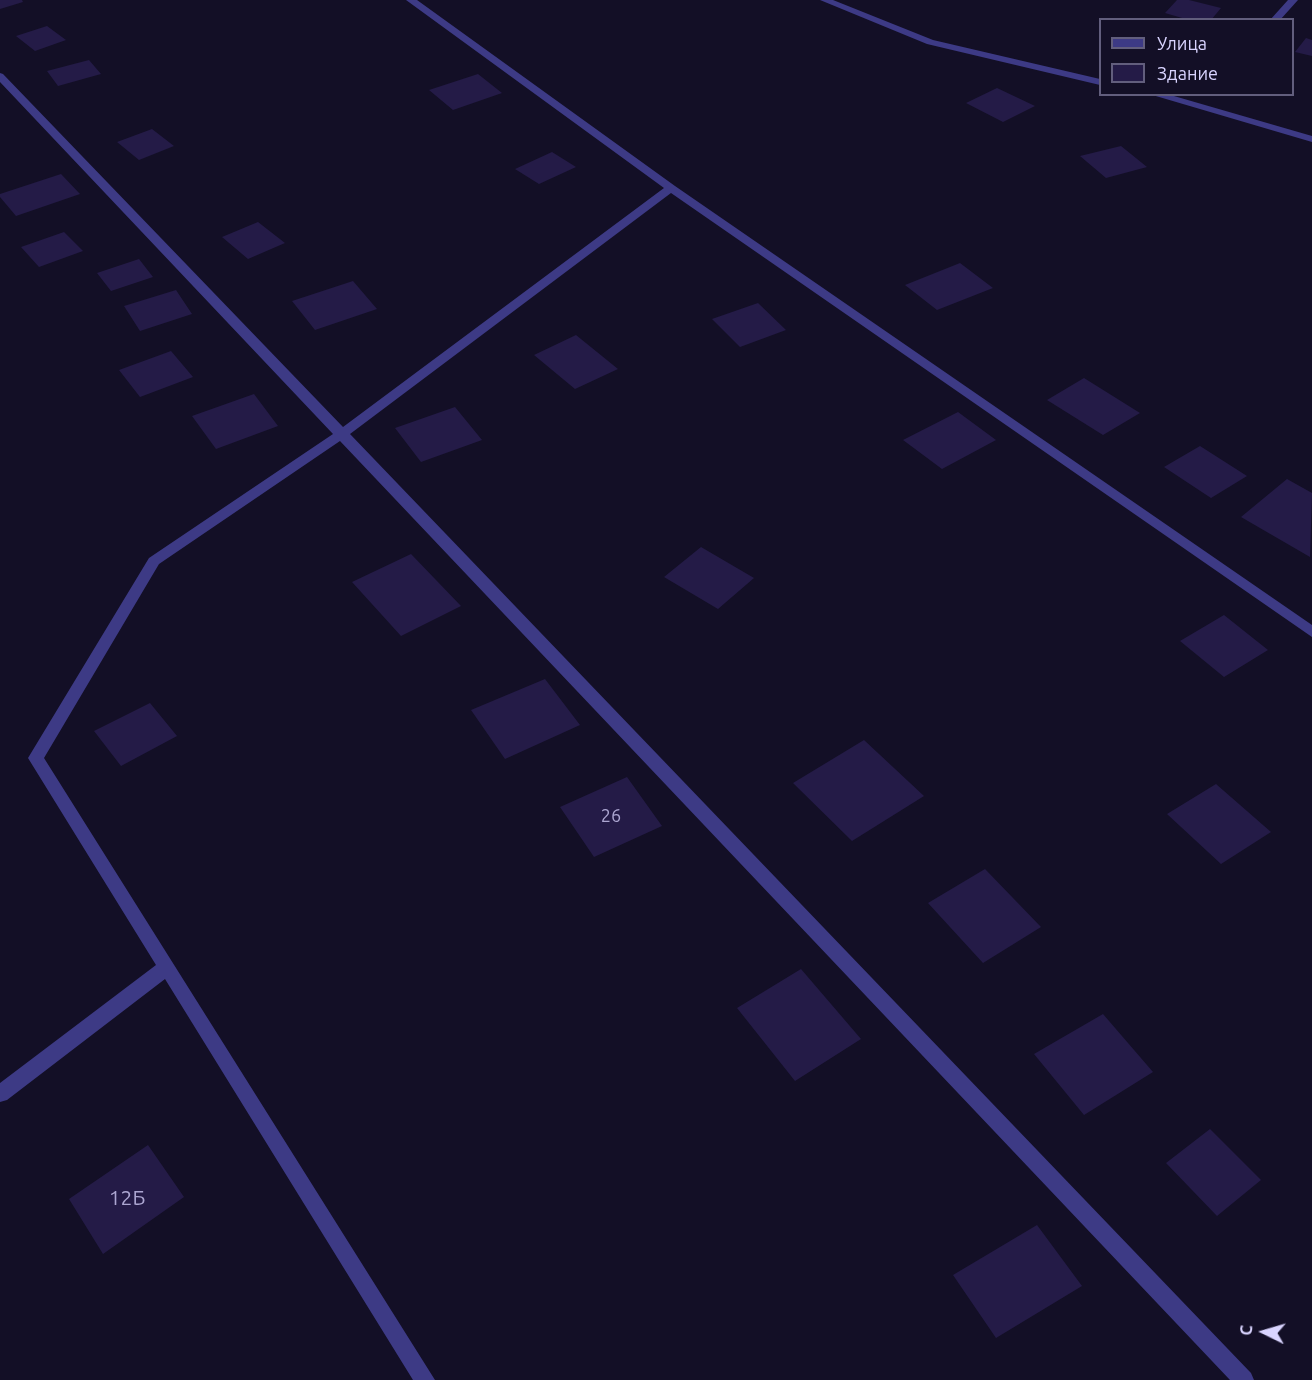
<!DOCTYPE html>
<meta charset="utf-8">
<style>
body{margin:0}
#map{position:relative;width:1312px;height:1380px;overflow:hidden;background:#130f26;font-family:Ubuntu,sans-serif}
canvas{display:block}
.legend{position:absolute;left:1099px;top:18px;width:195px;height:78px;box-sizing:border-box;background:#130f26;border:2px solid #625e7d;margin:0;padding:8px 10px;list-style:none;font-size:18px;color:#d9d4ff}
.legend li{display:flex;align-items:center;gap:12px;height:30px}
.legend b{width:30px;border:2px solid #625e7d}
.north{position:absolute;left:1234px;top:1302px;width:60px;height:60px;-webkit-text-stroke:4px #130f26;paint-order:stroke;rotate:275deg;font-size:16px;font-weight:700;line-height:24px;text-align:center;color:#d9d4ff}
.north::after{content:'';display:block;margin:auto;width:21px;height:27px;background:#d9d4ff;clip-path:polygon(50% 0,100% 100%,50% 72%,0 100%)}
</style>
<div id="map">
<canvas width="1312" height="1380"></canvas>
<ul class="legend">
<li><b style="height:8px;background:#3d3a85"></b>Улица</li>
<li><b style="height:16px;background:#241b47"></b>Здание</li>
</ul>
<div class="north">С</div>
</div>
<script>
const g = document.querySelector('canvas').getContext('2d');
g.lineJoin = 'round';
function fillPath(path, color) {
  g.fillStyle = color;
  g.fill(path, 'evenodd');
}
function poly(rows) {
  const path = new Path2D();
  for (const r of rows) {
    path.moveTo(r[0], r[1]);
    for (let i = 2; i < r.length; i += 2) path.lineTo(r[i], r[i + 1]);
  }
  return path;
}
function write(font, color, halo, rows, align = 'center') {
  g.font = font + ' Ubuntu,sans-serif';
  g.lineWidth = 5;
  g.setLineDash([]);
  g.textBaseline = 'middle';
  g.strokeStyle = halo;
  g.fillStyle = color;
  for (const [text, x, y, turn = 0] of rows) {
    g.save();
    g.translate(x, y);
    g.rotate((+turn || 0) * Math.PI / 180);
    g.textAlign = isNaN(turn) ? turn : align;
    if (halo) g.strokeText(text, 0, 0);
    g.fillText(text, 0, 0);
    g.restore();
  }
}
fillPath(poly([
 [0,0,22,0,23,2,0,9],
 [1177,0,1189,0,1221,8,1211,20,1189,20,1165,13],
 [47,26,66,40,35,51,16,36],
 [1306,38,1312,40,1312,56,1295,52],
 [89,60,101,74,58,86,47,71],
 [478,74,502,93,453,110,429,90],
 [997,88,1035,106,1003,122,966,103],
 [152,129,174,146,139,160,117,142],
 [1121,146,1147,167,1106,178,1080,156],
 [552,152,576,167,539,184,515,169],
 [61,174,80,194,16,216,0,197,0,194],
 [258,222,285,243,248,259,222,237],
 [64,232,83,251,39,267,21,247],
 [139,259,153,277,111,291,97,273],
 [960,263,993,288,937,310,905,285],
 [353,281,377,309,315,330,292,301],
 [176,290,192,314,140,331,124,306],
 [758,303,786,330,740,347,712,319],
 [576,335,618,369,575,389,534,355],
 [171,351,193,377,140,397,119,370],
 [1084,378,1140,413,1103,435,1047,400],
 [254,394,278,426,216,449,192,416],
 [455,407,482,440,421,462,395,428],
 [958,412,996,440,942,469,903,440],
 [1200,446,1247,476,1211,498,1164,467],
 [1287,479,1312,493,1310,557,1241,517],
 [701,547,754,578,718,609,664,577],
 [411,554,461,606,401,636,352,582],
 [1224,615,1268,650,1224,677,1180,641],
 [545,679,580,725,505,759,471,710],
 [150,703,177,736,121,766,94,731],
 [864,740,924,796,852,841,793,783],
 [627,777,662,826,594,857,560,807],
 [1216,784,1271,832,1221,864,1167,814],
 [985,869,1041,927,983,963,928,903],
 [801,969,861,1039,795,1081,737,1008],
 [1103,1014,1153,1072,1084,1115,1034,1054],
 [1210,1129,1261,1180,1217,1216,1166,1163],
 [148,1145,184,1197,103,1254,69,1199],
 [1037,1225,1082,1286,996,1338,953,1275]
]), '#241b47');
fillPath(poly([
 [406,0,417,0,675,186,1312,625,1312,637,671,193,350,434,1251,1373,1254,1380,1230,1380,340,441,159,564,44,758,435,1380,413,1380,165,979,7,1100,0,1102,0,1083,156,965,28,758,149,558,333,434,0,82,0,73,3,74,343,427,664,188,406,0],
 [820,0,833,0,933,40,1100,79,1100,85,927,44,820,0],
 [1288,0,1298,0,1280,20,1270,20,1288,0],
 [1149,94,1167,94,1312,136,1312,142,1149,94]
]), '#3d3a85');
write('18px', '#aca6d1', null, [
 ["26",611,816]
]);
write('21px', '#aca6d1', null, [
 ["12Б",127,1198]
]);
</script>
